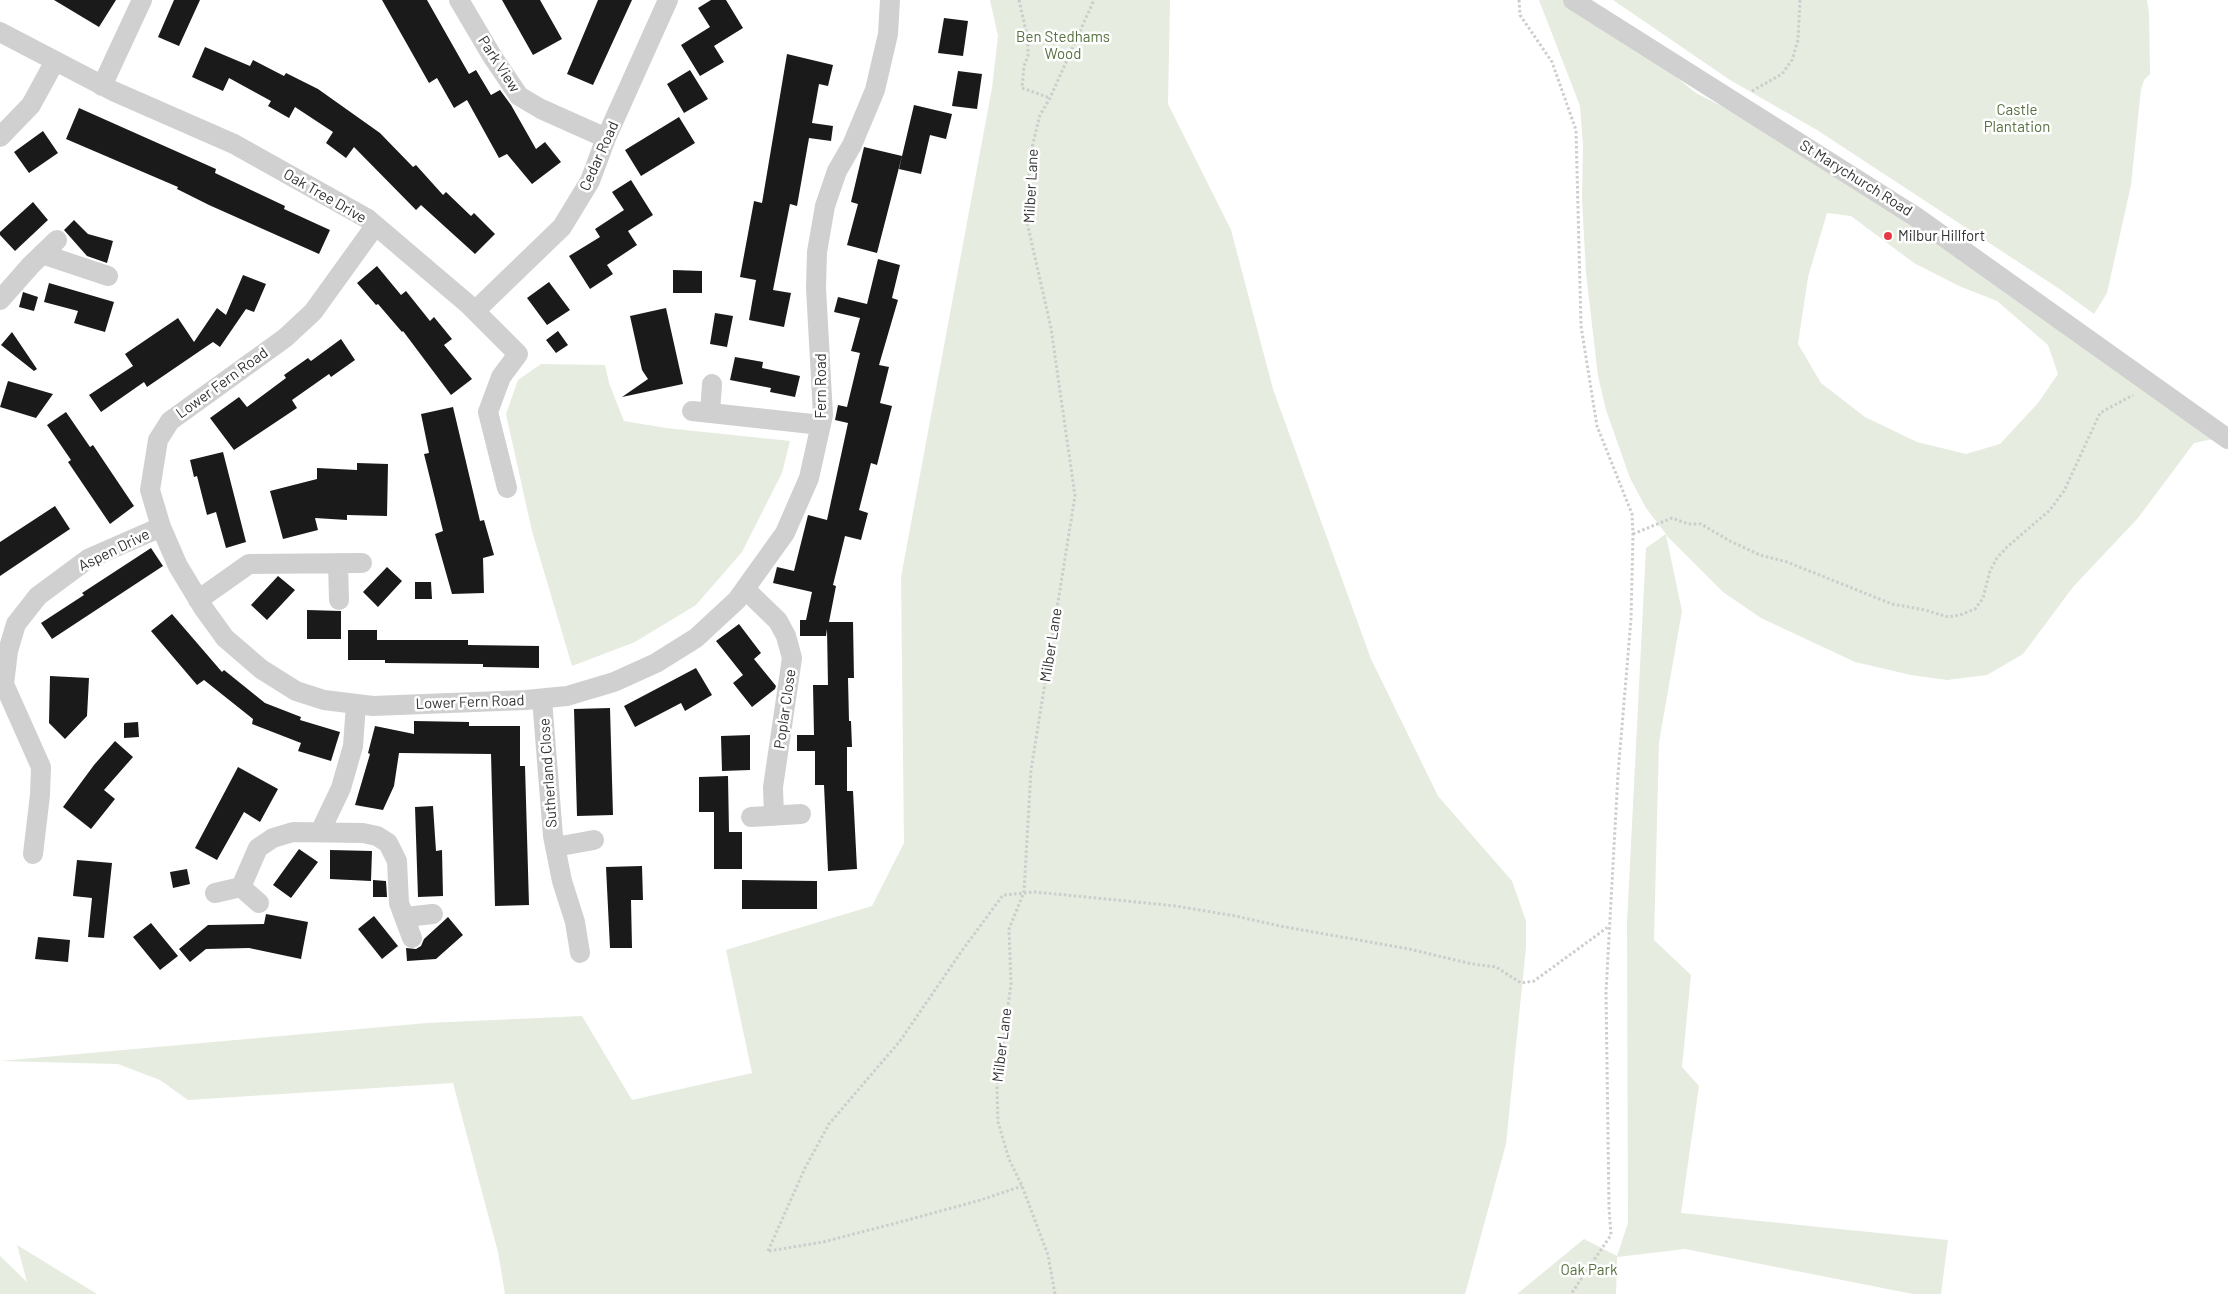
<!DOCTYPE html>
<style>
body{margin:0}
canvas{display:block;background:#fff}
</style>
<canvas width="2228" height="1294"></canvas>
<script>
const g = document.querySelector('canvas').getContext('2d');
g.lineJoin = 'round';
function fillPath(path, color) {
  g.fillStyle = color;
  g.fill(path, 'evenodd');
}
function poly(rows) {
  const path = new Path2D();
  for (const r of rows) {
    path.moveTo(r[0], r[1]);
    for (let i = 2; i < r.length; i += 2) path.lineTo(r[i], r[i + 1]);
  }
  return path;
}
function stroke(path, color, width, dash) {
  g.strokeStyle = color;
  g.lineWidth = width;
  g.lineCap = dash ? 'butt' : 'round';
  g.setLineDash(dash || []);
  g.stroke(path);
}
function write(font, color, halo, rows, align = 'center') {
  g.font = font + ' Barlow,sans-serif';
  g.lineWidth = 5;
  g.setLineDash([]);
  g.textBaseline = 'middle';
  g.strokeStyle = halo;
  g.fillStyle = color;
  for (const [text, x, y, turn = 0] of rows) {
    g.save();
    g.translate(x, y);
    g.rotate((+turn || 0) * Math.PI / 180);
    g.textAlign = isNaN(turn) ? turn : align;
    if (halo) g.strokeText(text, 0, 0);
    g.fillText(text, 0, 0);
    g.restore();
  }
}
fillPath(poly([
 [990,0,1170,0,1168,104,1231,230,1273,389,1371,659,1438,796,1512,881,1526,921,1526,947,1506,1144,1465,1294,505,1294,498,1252,453,1083,188,1100,160,1080,118,1064,0,1061,427,1023,582,1016,632,1100,752,1073,726,950,872,906,904,843,901,577,992,88,998,36],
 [1539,0,1562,0,1638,46,1696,93,1778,135,1924,232,2213,439,2194,443,2138,518,2073,587,2023,654,1987,675,1947,680,1911,675,1855,662,1761,618,1723,592,1666,535,1682,611,1659,742,1654,940,1691,975,1682,1067,1699,1086,1681,1213,1948,1240,1941,1294,1913,1294,1685,1249,1617,1257,1616,1294,1517,1294,1584,1239,1617,1256,1628,1223,1627,923,1646,548,1666,534,1646,508,1630,478,1606,410,1598,376,1586,273,1582,199,1583,145,1580,106],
 [1827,213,1851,216,1914,263,1959,286,1997,301,2048,345,2058,374,2038,403,2000,444,1966,454,1917,442,1865,417,1821,383,1798,344,1808,277],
 [1613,0,2147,0,2149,13,2150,74,2144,80,2141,89,2131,185,2107,293,2094,314,2061,290,1817,130,1730,80],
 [541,364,605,365,609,383,624,421,666,428,790,441,782,473,742,552,696,605,635,642,572,666,532,531,506,414,518,380],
 [17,1245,97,1294,0,1294,0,1256,27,1282]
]), '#e6ecdf');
fillPath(poly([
 [54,0,116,0,99,27],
 [174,0,200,0,179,46,158,37],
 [382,0,427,0,469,74,476,70,491,95,500,90,511,105,536,149,545,142,561,162,532,184,507,154,499,158,467,100,454,108,437,78,429,83],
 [502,0,540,0,562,39,533,55],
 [598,0,632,0,593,85,567,74],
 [711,0,726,0,743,28,714,46,724,62,700,76,681,45,710,27,698,8],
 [944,18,968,21,963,56,938,53],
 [205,47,250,66,253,60,284,76,286,73,318,89,380,133,413,167,416,165,443,195,446,192,471,216,474,213,495,234,475,254,421,205,416,210,354,147,346,158,326,143,333,132,295,107,289,118,268,106,271,101,229,78,223,91,192,77],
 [787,54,833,65,828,86,819,84,812,123,833,126,831,141,809,138,797,206,790,204,773,290,791,293,784,327,749,320,756,280,740,277,754,201,762,203],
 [690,70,708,99,684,113,667,84],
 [958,71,982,74,977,109,952,106],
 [914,105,952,114,946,139,930,135,921,174,899,169],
 [79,108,216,169,215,173,285,206,284,209,330,230,319,254,209,205,177,189,178,187,66,139],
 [679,117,695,143,641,176,625,150],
 [43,131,58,153,29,173,14,152],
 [864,147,902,156,877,253,847,245,858,204,851,202],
 [631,180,653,215,628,231,637,245,607,265,613,274,590,289,569,256,600,237,595,229,624,210,612,192],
 [33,202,48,220,15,251,0,235,0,232],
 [74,220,88,234,113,241,107,263,87,256,64,230],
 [878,259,900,265,892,298,898,300,879,365,889,367,880,403,892,406,877,465,871,463,859,510,868,513,861,540,845,536,833,585,836,586,829,622,853,622,854,678,848,678,849,721,851,721,852,747,847,747,847,791,853,791,857,869,828,871,824,785,815,785,815,751,797,751,797,735,814,735,813,685,828,685,827,629,826,636,800,636,800,620,806,620,812,592,773,583,777,567,794,571,808,515,827,520,848,423,835,420,838,405,847,407,860,353,851,351,860,318,834,312,838,297,867,304],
 [377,266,401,295,406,291,430,321,434,317,452,339,444,345,472,379,451,395,403,331,402,332,378,304,376,305,357,283],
 [673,270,702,271,702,293,673,293],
 [243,275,266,284,254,312,246,309,220,347,213,342,147,387,144,382,101,412,89,395,133,366,125,354,178,318,194,342,217,308,226,315],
 [549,282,570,310,547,325,527,298],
 [49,283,114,302,105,332,74,323,78,311,44,302],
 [23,292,38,297,34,311,19,307],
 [666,308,683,384,622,397,648,379,642,370,630,316],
 [715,313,733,316,727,347,710,344],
 [558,331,568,345,556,353,546,340],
 [12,332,37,369,34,371,1,345],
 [341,339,355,360,331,377,329,374,292,400,297,408,234,450,210,418,239,397,247,407,286,378,284,375,308,358,311,361],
 [735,357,763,362,762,368,800,376,795,397,770,392,771,388,730,380],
 [8,381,53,394,36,418,0,407],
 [453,407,480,521,484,520,494,555,483,558,484,593,452,594,435,534,443,531,424,454,429,453,421,414],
 [66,412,90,447,93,445,134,506,110,524,68,462,71,460,47,425],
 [223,452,246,542,226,548,216,512,207,515,197,476,194,477,190,460],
 [357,463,388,464,387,516,347,515,347,520,315,518,318,530,283,539,270,491,317,479,317,468,357,470],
 [55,506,70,529,0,576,0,542],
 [151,548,163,566,52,639,41,623,84,595,82,593],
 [387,567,402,581,378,607,363,592],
 [278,576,295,590,267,620,251,605],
 [415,582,431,582,432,599,415,599],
 [307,610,341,611,341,639,307,639],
 [172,614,222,672,224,670,265,703,301,717,300,720,340,732,331,761,298,751,301,743,252,724,253,719,204,680,197,685,151,631],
 [739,624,761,653,754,659,776,686,775,689,752,707,733,683,743,675,716,641],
 [348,630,377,630,377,640,468,640,468,645,539,646,539,668,483,667,483,664,385,663,385,660,348,660],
 [696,668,712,695,685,711,681,703,635,727,624,706],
 [50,676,89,678,87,716,65,739,49,723],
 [610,708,613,815,577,816,574,709],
 [414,721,469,722,469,726,520,726,520,766,525,766,529,905,495,906,491,754,399,753,394,786,383,810,355,805,370,754,368,753,375,726,414,734],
 [138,722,139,737,124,738,124,723],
 [750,735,750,770,722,771,721,736],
 [115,741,133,757,104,790,115,799,91,829,63,807,94,765],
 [238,767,278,789,260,822,244,812,217,860,195,848],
 [728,776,729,832,742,832,742,869,714,869,714,812,699,812,699,777],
 [433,806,436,851,442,850,443,896,418,897,415,807],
 [299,849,318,862,291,898,273,885],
 [330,850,372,851,371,881,330,879],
 [77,860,112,863,104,938,88,937,92,898,73,896],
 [642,866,643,900,631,900,632,948,610,948,606,867],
 [187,869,190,884,173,888,170,872],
 [373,880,386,881,387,897,373,897],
 [742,880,817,881,817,909,742,909],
 [266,914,308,922,301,959,249,948,206,949,190,962,179,949,208,925,264,924],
 [374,916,398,946,382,959,358,929],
 [448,917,463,935,436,959,407,961,406,948,416,949,421,946,424,939],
 [151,923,178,956,160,970,133,937],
 [38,937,70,940,68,962,35,959]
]), '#1a1a1a');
stroke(poly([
 [1019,0,1028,40,1028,56,1024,66,1022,88,1050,98],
 [1519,0,1520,15,1552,62,1576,130,1581,326,1597,426,1632,514,1633,534,1631,619,1618,774,1606,992,1609,1208,1611,1235,1571,1294],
 [1752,91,1782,74,1792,60,1798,40,1800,0],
 [1633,534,1672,518,1688,524,1701,524,1730,541,1760,555,1787,562,1892,604,1925,610,1948,617,1960,615,1975,609,1983,598,1990,571,1997,558,2007,547,2050,510,2064,491,2100,413,2133,395],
 [768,1251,805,1168,829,1124,900,1041,961,952,1003,895,1035,892,1176,906,1235,916,1280,926,1409,949,1472,964,1496,967,1521,983,1534,981,1608,927],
 [769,1251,823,1242,900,1222,981,1200,1022,1186],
 [1055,1294,1048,1255,1022,1186,1009,1159,998,1122,997,1088,1011,984,1009,929,1024,892,1031,770,1075,496,1051,328,1027,222,1030,155,1040,115,1050,98,1094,0]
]), '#cdcdcd', 3, [2.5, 2.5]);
stroke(poly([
 [459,0,492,56,519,96,541,109,606,138],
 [1573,0,1916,217,2228,439],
 [0,32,113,91,234,144,368,219,469,305,518,354,501,377,488,412,507,488],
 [102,86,142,0],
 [0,137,31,105,55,61],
 [375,226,313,312,285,338,170,421,158,440,150,490,161,527,178,566,204,609,225,638,261,669,296,691,324,700,373,706,526,700,567,696,614,682,656,663,696,638,737,600,785,533,809,478,823,415,816,288,817,252,825,206,837,171,852,145,875,90,888,34,890,0],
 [42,254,108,276],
 [0,300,31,265,57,240],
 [475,311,562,227,590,181,606,138,668,0],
 [692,411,821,425],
 [710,413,712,384],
 [338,563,339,600],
 [745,589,778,621,786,636,792,658,773,787,774,816],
 [198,600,249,564,362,563],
 [542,699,553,836,562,881,575,922,580,953],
 [751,817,801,814],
 [320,832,341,788,353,746,356,704],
 [555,847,594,840],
 [33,854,40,795,41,767,4,684,8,651,16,624,38,596,88,559,161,527],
 [215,893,241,887],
 [259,903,241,887,258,848,273,838,293,832,363,833,377,836,388,843,397,861,399,903,412,938],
 [405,917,433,914]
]), '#d0d0d0', 20);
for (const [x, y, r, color] of [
 [1888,236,5,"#e63946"]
]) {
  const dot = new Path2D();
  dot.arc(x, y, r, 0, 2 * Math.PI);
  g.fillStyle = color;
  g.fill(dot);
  stroke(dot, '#fff', 2);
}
write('15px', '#56703f', '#fff', [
 ["Ben Stedhams",1063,37],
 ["Wood",1063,54],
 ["Castle",2017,110],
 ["Plantation",2017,127],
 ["Oak Park",1589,1270]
]);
write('15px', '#333', '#fff', [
 ["Park View",499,64,57],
 ["Cedar Road",599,156,-66],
 ["St Marychurch Road",1856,178,32],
 ["Milber Lane",1031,186,-87],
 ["Oak Tree Drive",325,196,30],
 ["Lower Fern Road",222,383,-36],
 ["Fern Road",821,386,-90],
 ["Aspen Drive",114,550,-26],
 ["Milber Lane",1051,645,-81],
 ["Lower Fern Road",470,702,-2],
 ["Poplar Close",785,709,-82],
 ["Sutherland Close",548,773,-94],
 ["Milber Lane",1002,1045,-83]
]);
write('15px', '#333', '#fff', [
 ["Milbur Hillfort",1898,236]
], 'left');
</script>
